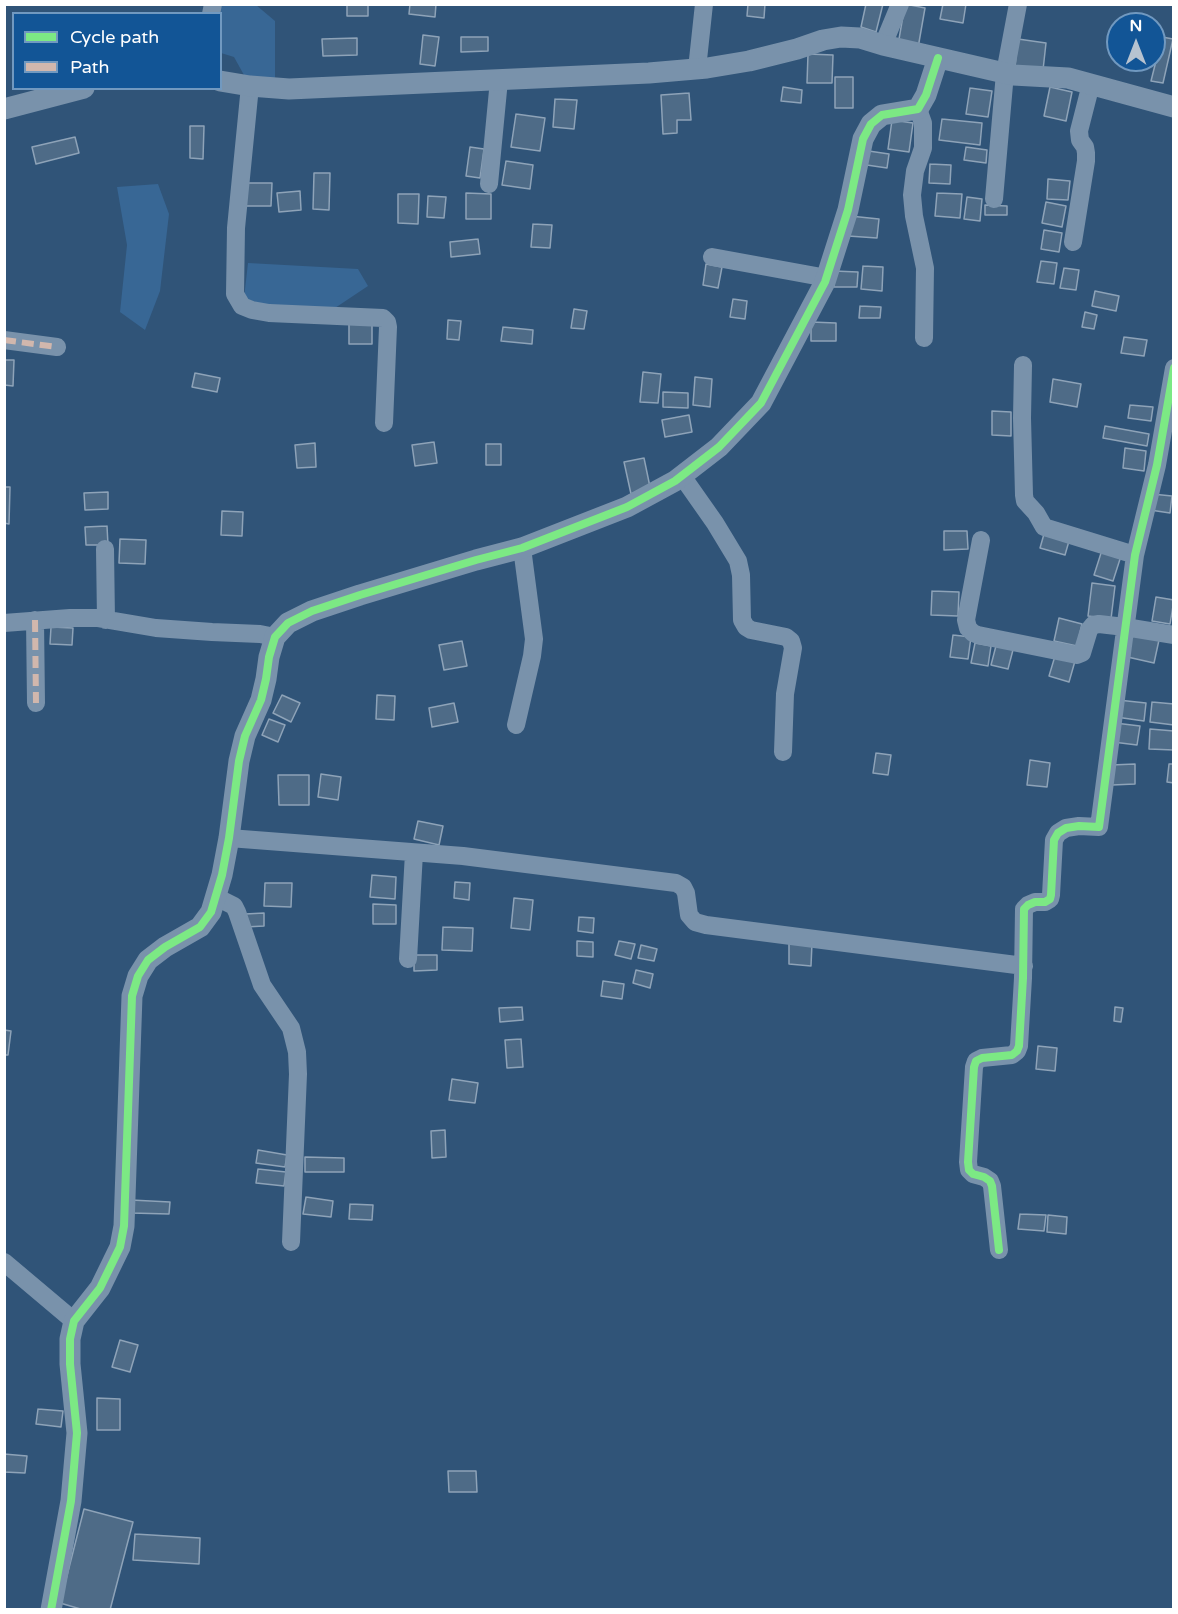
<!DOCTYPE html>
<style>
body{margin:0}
#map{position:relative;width:1178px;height:1614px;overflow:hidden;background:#305478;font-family:"Varela Round",sans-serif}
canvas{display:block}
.frame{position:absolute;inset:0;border:6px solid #fff;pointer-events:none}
.legend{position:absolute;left:12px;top:12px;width:210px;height:78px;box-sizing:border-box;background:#125596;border:2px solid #7199c0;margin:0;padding:8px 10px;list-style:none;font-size:18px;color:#fff}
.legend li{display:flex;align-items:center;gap:12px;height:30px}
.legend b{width:30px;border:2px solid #7199c0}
.north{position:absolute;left:1106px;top:12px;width:60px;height:60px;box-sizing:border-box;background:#125596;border:2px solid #7199c0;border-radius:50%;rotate:0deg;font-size:16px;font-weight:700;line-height:24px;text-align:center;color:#fff}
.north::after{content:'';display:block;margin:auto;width:21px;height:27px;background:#b7c3d0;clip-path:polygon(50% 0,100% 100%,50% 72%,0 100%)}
</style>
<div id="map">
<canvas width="1178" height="1614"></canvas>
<div class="frame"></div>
<ul class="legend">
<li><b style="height:8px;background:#7ce984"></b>Cycle path</li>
<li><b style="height:8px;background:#d1b7ad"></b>Path</li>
</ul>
<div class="north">N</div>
</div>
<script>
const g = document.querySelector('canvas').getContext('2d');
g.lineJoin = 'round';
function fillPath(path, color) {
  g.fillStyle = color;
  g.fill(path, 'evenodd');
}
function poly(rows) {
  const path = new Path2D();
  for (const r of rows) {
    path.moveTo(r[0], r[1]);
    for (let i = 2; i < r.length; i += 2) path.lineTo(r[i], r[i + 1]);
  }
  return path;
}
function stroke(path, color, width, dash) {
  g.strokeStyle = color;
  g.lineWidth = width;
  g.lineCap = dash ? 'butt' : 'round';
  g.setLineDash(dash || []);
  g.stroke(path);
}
fillPath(poly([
 [215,5,256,5,275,21,275,82,244,75,234,57,221,53,220,14,215,14],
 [158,184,169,214,160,291,145,330,120,312,127,245,117,187],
 [248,263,358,269,368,286,329,312,273,308,244,298]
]), '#386795');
const building = poly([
 [347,4,368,4,368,16,347,16,347,4],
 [410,4,436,4,435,17,409,14,410,4],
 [748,4,765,4,764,18,747,16,748,4],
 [866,4,883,4,876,32,861,27,866,4],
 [905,4,925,8,918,48,898,45,905,4],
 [943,4,966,4,963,23,940,19,943,4],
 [423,35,439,37,435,66,420,64,423,35],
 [461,37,488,37,488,51,461,52,461,37],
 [1162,37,1173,39,1163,83,1151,81,1162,37],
 [357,38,357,55,323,56,322,39,357,38],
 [1018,39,1046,43,1043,70,1015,67,1018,39],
 [808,54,833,55,832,83,807,83,808,54],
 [835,77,853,77,853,108,835,108,835,77],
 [783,87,802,90,801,103,781,101,783,87],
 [1050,87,1072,92,1066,121,1044,116,1050,87],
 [970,88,992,91,988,117,966,114,970,88],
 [689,93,691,120,677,120,677,133,663,134,661,95,689,93],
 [555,99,577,100,574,129,553,127,555,99],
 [516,114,545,118,540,151,511,147,516,114],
 [942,119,982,123,980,145,939,140,942,119],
 [892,120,913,123,909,152,888,149,892,120],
 [190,126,204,126,203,159,190,158,190,126],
 [75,137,79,153,36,164,32,147,75,137],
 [470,147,484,149,480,178,466,176,470,147],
 [966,147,987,150,986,163,964,160,966,147],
 [862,150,889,154,887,168,860,164,862,150],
 [506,161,533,165,530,189,502,185,506,161],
 [930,164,951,165,950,184,929,183,930,164],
 [314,173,330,173,329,210,313,209,314,173],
 [1048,179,1070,181,1068,200,1047,199,1048,179],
 [245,183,272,183,271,206,245,206,245,183],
 [300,191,301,210,279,212,277,193,300,191],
 [466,193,491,194,491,219,466,219,466,193],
 [937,193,962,194,960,218,935,216,937,193],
 [398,194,419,194,418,224,398,223,398,194],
 [428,196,446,197,444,218,427,217,428,196],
 [967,197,982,199,980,221,964,219,967,197],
 [1046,202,1066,206,1062,227,1042,223,1046,202],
 [985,205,1007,206,1007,215,985,215,985,205],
 [850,216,879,219,877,238,848,236,850,216],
 [533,224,552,225,550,248,531,247,533,224],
 [1044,230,1062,233,1059,252,1041,249,1044,230],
 [478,239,480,254,451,257,450,242,478,239],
 [1041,261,1057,263,1054,284,1037,282,1041,261],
 [706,264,722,267,718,288,703,285,706,264],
 [863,266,883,267,882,291,861,289,863,266],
 [1064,268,1079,270,1076,290,1060,288,1064,268],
 [834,271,858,272,857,287,834,287,834,271],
 [1095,291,1119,296,1116,311,1092,306,1095,291],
 [733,299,747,301,745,319,730,317,733,299],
 [860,306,881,307,880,318,859,318,860,306],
 [574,309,587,311,584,329,571,328,574,309],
 [1085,312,1097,315,1094,329,1082,327,1085,312],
 [448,320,461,321,459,340,447,339,448,320],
 [811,322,836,323,836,341,811,341,811,322],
 [349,324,372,325,372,344,349,344,349,324],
 [503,327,533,330,532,344,501,341,503,327],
 [1124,337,1147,340,1144,356,1121,353,1124,337],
 [4,360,14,360,13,386,4,385,4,360],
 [643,372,661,374,658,403,640,402,643,372],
 [195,373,220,378,217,392,192,387,195,373],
 [695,377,712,379,710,407,693,405,695,377],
 [1053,379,1081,384,1077,407,1050,402,1053,379],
 [663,392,688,393,688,408,663,407,663,392],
 [1130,405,1153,407,1151,421,1128,418,1130,405],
 [992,411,1011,412,1011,436,992,435,992,411],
 [689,415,692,432,665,437,662,420,689,415],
 [1105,426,1149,434,1147,446,1103,438,1105,426],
 [434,442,437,463,415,466,412,445,434,442],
 [315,443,316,467,297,468,295,445,315,443],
 [486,444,501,444,501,465,486,465,486,444],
 [1125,448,1146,451,1144,471,1123,468,1125,448],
 [644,458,650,487,631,494,624,462,644,458],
 [4,487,10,487,9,524,4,523,4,487],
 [108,492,108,509,85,510,84,493,108,492],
 [1152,494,1172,496,1170,513,1150,510,1152,494],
 [222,511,243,512,242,536,221,535,222,511],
 [107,526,108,545,86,545,85,527,107,526],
 [944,531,967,531,968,549,944,550,944,531],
 [1044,534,1069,541,1065,555,1040,548,1044,534],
 [120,539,146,540,145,564,119,563,120,539],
 [1102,550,1121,556,1113,581,1094,575,1102,550],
 [1092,583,1115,586,1111,619,1088,616,1092,583],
 [932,591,959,592,958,616,931,615,932,591],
 [1156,597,1174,600,1170,624,1152,621,1156,597],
 [1059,618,1082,624,1077,646,1054,641,1059,618],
 [51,627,73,628,72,645,50,644,51,627],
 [1129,634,1159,640,1154,663,1123,656,1129,634],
 [953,635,971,637,968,659,950,657,953,635],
 [462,641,467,666,444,670,439,645,462,641],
 [997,642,1014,646,1008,669,991,665,997,642],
 [975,643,991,646,988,666,971,663,975,643],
 [1055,656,1075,661,1069,682,1049,676,1055,656],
 [282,695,300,703,291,722,273,713,282,695],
 [377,695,395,696,394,720,376,719,377,695],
 [1118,700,1146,703,1144,721,1116,717,1118,700],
 [1152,702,1174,704,1174,725,1150,722,1152,702],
 [454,703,458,722,432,727,429,708,454,703],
 [269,719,285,725,278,742,262,735,269,719],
 [1115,723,1140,726,1137,745,1113,742,1115,723],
 [1150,729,1174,731,1174,750,1149,749,1150,729],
 [876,753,891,755,888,775,873,773,876,753],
 [1030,760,1050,763,1047,787,1027,785,1030,760],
 [1135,764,1135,784,1112,785,1111,765,1135,764],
 [1169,764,1174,764,1174,783,1167,782,1169,764],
 [321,774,341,777,338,800,318,797,321,774],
 [278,775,309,775,309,805,279,805,278,775],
 [418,821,443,826,439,845,414,839,418,821],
 [372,875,396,877,395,899,370,897,372,875],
 [455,882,470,883,469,900,454,898,455,882],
 [265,883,292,883,291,907,264,906,265,883],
 [514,898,533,900,530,930,511,928,514,898],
 [373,904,396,905,396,924,373,924,373,904],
 [264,913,264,926,245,927,245,914,264,913],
 [579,917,594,918,593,933,578,931,579,917],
 [443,927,473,928,472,951,442,950,443,927],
 [577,941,593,942,593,957,577,956,577,941],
 [619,941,635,944,631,959,615,955,619,941],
 [789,941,812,943,811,966,789,964,789,941],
 [641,945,657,949,654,961,638,958,641,945],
 [414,955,437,955,437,970,414,971,414,955],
 [636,970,653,974,650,988,633,983,636,970],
 [603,981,624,984,622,999,601,996,603,981],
 [522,1007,523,1020,500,1022,499,1008,522,1007],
 [1115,1007,1123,1008,1121,1022,1114,1021,1115,1007],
 [4,1030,11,1031,8,1055,4,1055,4,1030],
 [521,1039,523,1067,507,1068,505,1040,521,1039],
 [1038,1046,1057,1048,1055,1071,1036,1069,1038,1046],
 [452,1079,478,1083,475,1103,449,1100,452,1079],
 [445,1130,446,1157,432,1158,431,1131,445,1130],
 [258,1150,287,1155,285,1167,256,1163,258,1150],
 [305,1157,344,1158,344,1172,305,1172,305,1157],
 [258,1169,286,1172,284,1186,256,1183,258,1169],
 [306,1197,333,1201,331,1217,303,1214,306,1197],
 [131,1200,170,1202,169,1214,131,1213,131,1200],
 [350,1204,373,1205,372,1220,349,1219,350,1204],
 [1020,1214,1046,1215,1044,1231,1018,1229,1020,1214],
 [1048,1215,1067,1217,1066,1234,1047,1232,1048,1215],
 [120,1340,138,1345,130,1372,112,1367,120,1340],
 [97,1398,120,1399,120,1430,97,1430,97,1398],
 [38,1409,63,1411,61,1427,36,1424,38,1409],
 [4,1454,27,1456,25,1473,4,1472,4,1454],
 [448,1471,476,1471,477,1492,449,1492,448,1471],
 [84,1509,133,1522,110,1610,84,1610,60,1603,84,1509],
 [135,1534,200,1538,199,1564,133,1560,135,1534]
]);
fillPath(building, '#4e6b87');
stroke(building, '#8ea3b8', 1.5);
stroke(poly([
 [211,14,213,4],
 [883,45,900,4],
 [697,69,704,4],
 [250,86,236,228,235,294,242,306,252,310,269,313,383,318,387,322,388,327,384,423],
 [918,109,923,123,923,148,915,171,912,195,914,216,925,268,924,338],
 [489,184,499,80],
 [994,199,1005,73,1018,4],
 [1073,242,1086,161,1086,153,1085,147,1080,140,1079,131,1091,84],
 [712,257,827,278],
 [4,340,57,347],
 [1023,365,1022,418,1024,495,1025,501,1036,513,1044,527,1135,555],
 [682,476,715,523,738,561,741,575,742,620,746,627,751,630,786,637,791,641,793,648,785,694,783,752],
 [981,540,966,620,968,628,973,633,978,635,1077,655,1082,653,1089,630,1093,625,1099,624,1125,627,1174,635],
 [105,549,106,620],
 [35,620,36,703],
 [4,623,70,618,97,618,156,628,212,632,260,634,275,637],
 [516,725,532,656,534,639,522,548],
 [229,838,463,856,668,882,676,883,683,887,686,893,689,915,695,922,706,925,1024,966],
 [216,897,234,906,237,912,262,985,291,1028,297,1052,298,1074,291,1242],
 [408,959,414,853],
 [999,1250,992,1186,990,1181,984,1177,973,1174,969,1170,968,1162,974,1067,976,1061,982,1058,1012,1055,1017,1051,1019,1046,1023,978,1024,909,1028,905,1035,902,1045,902,1050,899,1051,895,1054,840,1058,833,1066,828,1079,826,1099,827,1135,555,1157,465,1174,368],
 [4,1262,74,1321]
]), '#7992ab', 18);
stroke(poly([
 [220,81,250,86,289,89,649,73,707,68,749,61,797,49,823,40,841,37,860,38,883,45,1013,75,1068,78,1174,107],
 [4,109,84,88],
 [51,1610,71,1501,77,1433,70,1364,70,1339,74,1321,100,1288,120,1247,124,1226,132,996,138,976,148,960,165,947,200,927,211,912,222,875,229,838,239,761,245,736,261,700,266,679,269,657,275,637,288,623,312,611,360,595,476,560,522,548,627,507,675,481,719,447,761,403,825,282,848,210,863,139,871,124,882,115,918,109,926,95,938,58]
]), '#7992ab', 21);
stroke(poly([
 [4,340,57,347],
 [35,620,36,703]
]), '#d1b7ad', 6, [12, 6]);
stroke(poly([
 [999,1250,992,1186,990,1181,984,1177,973,1174,969,1170,968,1162,974,1067,976,1061,982,1058,1012,1055,1017,1051,1019,1046,1023,978,1024,909,1028,905,1035,902,1045,902,1050,899,1051,895,1054,840,1058,833,1066,828,1079,826,1099,827,1135,555,1157,465,1174,368],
 [51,1610,71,1501,77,1433,70,1364,70,1339,74,1321,100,1288,120,1247,124,1226,132,996,138,976,148,960,165,947,200,927,211,912,222,875,229,838,239,761,245,736,261,700,266,679,269,657,275,637,288,623,312,611,360,595,476,560,522,548,627,507,675,481,719,447,761,403,825,282,848,210,863,139,871,124,882,115,918,109,926,95,938,58]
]), '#7ce984', 8);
</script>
